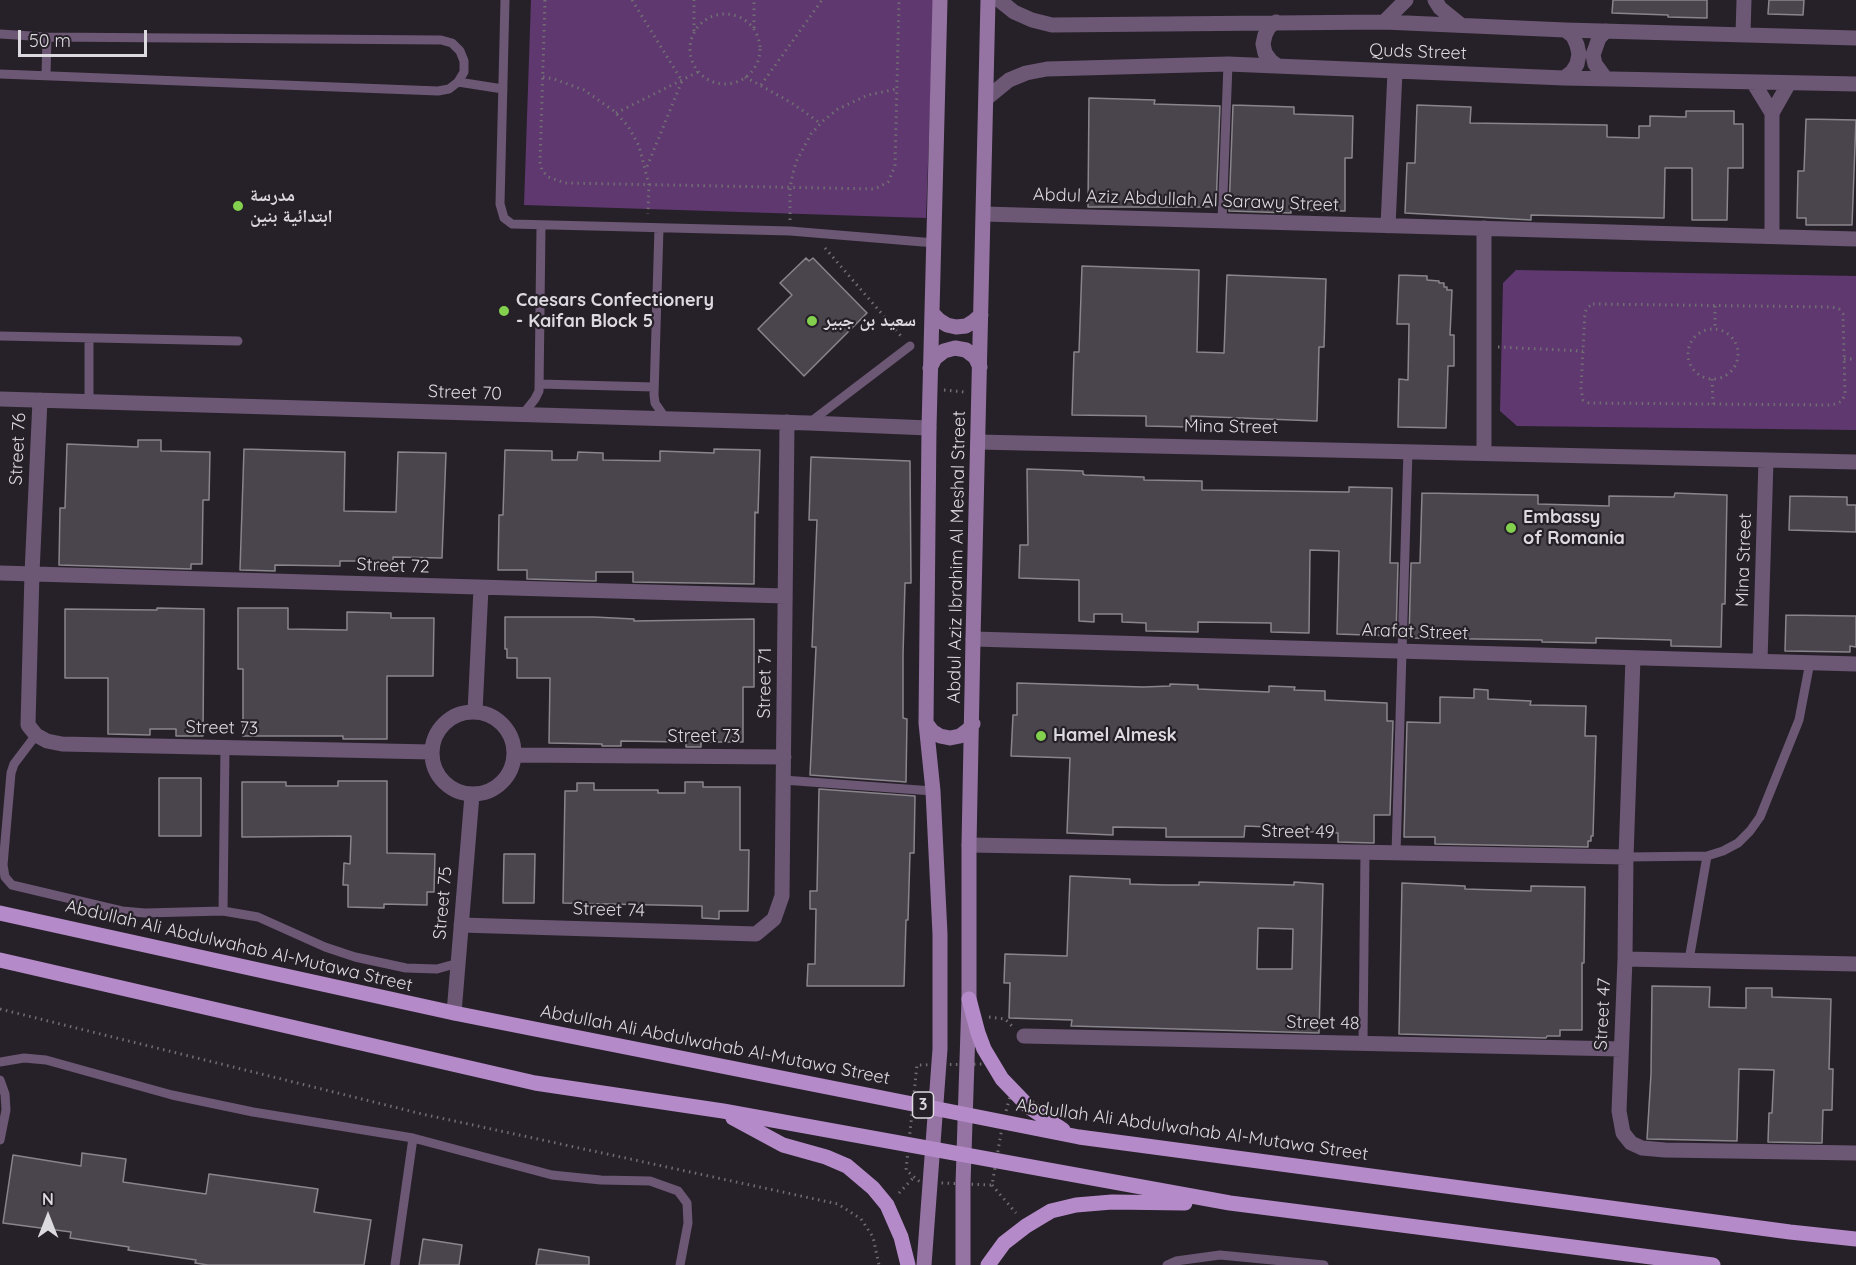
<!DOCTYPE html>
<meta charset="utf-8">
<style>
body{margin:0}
#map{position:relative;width:1856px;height:1265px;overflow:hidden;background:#262128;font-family:Quicksand,sans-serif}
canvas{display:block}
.north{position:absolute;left:18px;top:1187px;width:60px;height:60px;-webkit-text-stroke:4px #262128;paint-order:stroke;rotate:0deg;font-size:16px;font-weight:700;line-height:24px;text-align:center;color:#dddadf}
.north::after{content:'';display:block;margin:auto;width:21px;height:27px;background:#dddadf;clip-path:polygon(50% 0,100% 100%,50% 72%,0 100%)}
.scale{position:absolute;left:18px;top:30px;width:129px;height:27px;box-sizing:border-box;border:3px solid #dddadf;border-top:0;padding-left:8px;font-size:18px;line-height:21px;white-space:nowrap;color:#dddadf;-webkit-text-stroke:4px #262128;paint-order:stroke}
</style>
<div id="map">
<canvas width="1856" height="1265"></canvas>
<div class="north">N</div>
<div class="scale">50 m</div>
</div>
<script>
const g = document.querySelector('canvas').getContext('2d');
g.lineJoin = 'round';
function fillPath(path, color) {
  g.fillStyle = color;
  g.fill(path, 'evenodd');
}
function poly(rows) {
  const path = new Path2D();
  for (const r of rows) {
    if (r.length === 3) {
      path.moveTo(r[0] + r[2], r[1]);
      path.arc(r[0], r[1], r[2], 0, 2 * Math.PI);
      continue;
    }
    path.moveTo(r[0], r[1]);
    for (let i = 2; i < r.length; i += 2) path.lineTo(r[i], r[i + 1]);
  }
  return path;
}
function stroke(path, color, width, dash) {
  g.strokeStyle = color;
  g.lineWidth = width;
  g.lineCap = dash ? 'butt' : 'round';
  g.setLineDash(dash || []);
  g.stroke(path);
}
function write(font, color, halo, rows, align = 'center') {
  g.font = font + ' Quicksand,"Noto Naskh Arabic",sans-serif';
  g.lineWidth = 4.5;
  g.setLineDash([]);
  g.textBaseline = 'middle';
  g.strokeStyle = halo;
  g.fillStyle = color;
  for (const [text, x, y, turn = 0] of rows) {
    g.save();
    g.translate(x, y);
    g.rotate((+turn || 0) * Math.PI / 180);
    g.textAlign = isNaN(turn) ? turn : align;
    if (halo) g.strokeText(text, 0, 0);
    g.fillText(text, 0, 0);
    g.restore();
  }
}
fillPath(poly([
 [531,0,934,0,926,218,524,205],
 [1516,270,1856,276,1856,430,1517,426,1500,411,1503,283]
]), '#5f3870');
const building = poly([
 [1613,0,1707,0,1707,18,1668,17,1668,15,1612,13,1613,0],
 [1769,0,1804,0,1803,15,1768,14,1769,0],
 [1089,98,1155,100,1154,104,1220,106,1216,207,1088,207,1089,98],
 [1233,105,1294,107,1294,114,1353,116,1352,158,1345,158,1345,211,1291,210,1291,213,1229,211,1233,105],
 [1417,105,1471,107,1470,123,1607,125,1607,137,1639,138,1639,126,1650,126,1650,116,1686,117,1686,111,1734,111,1734,124,1743,124,1743,168,1728,168,1727,220,1692,220,1692,168,1665,168,1664,218,1531,215,1531,220,1405,213,1407,163,1415,163,1417,105],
 [1806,119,1856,120,1852,225,1806,225,1806,218,1797,218,1798,171,1804,171,1806,119],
 [806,258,809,261,813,258,867,313,804,376,758,329,792,295,780,283,806,258],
 [1082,266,1199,270,1197,352,1224,353,1227,275,1326,279,1324,347,1319,347,1317,421,1191,416,1191,427,1146,426,1146,416,1072,415,1074,352,1079,352,1082,266],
 [1399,275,1427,276,1427,280,1439,281,1439,283,1444,283,1444,287,1447,287,1447,290,1452,290,1450,335,1454,335,1454,366,1448,366,1446,428,1398,427,1399,379,1408,380,1409,324,1397,324,1399,275],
 [138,440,161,440,161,451,210,452,209,500,203,500,202,564,191,564,191,569,59,565,60,508,65,508,67,444,138,447,138,440],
 [244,449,345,452,344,511,396,512,398,452,446,453,442,558,393,557,393,569,377,569,378,561,340,561,340,566,275,565,275,571,240,570,244,449],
 [714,449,760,450,758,513,755,512,754,584,633,582,633,572,596,572,596,581,527,579,527,570,498,570,499,515,503,515,505,450,552,451,552,460,577,460,578,452,603,453,603,460,660,461,660,451,714,453,714,449],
 [811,457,910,461,911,583,905,583,903,655,903,718,907,719,906,782,810,775,816,647,812,647,817,520,809,520,811,457],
 [1027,469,1083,471,1083,474,1085,475,1144,477,1144,480,1202,481,1202,490,1349,492,1349,487,1392,488,1390,563,1398,563,1396,636,1337,634,1339,551,1310,550,1309,633,1271,632,1271,623,1198,622,1198,632,1146,631,1146,623,1122,622,1122,614,1094,614,1094,622,1079,621,1079,580,1019,578,1020,545,1028,545,1027,469],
 [1422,493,1538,495,1538,504,1609,506,1609,496,1674,497,1675,493,1727,495,1725,604,1722,604,1721,647,1671,646,1671,640,1596,638,1596,643,1542,642,1542,640,1409,638,1411,563,1420,563,1422,493],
 [1790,496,1847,497,1847,505,1856,505,1856,532,1789,530,1790,496],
 [157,608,204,609,203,736,176,736,176,729,150,729,150,735,108,734,108,678,65,678,65,609,157,610,157,608],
 [238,608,288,608,288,629,347,630,347,612,391,613,391,618,434,618,433,676,387,676,387,739,343,739,343,736,243,736,243,669,238,669,238,608],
 [1786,615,1856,616,1856,647,1850,646,1850,652,1785,651,1786,615],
 [505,617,594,617,634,619,634,621,754,619,754,687,743,687,743,742,701,742,701,747,686,747,686,742,621,741,621,746,602,746,602,744,549,743,550,678,517,678,517,658,507,658,507,649,505,649,505,617],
 [1017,683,1143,687,1170,686,1170,684,1198,685,1198,689,1269,692,1269,686,1295,687,1294,690,1325,691,1325,700,1387,703,1387,721,1393,721,1390,815,1374,815,1374,843,1338,842,1338,833,1293,831,1293,828,1245,826,1244,837,1166,837,1166,828,1113,827,1113,835,1067,833,1070,758,1011,756,1013,715,1017,715,1017,683],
 [1474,689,1488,690,1488,699,1531,701,1530,705,1586,706,1585,736,1596,736,1593,836,1591,836,1591,841,1588,841,1588,847,1435,844,1435,837,1404,837,1407,722,1440,723,1440,697,1474,698,1474,689],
 [159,778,201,778,201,836,159,836,159,778],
 [338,781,387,781,387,853,435,854,434,892,427,892,427,905,384,904,384,908,348,907,348,885,343,885,344,863,350,864,351,836,242,837,242,782,286,782,286,786,338,786,338,781],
 [685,782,703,782,703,787,740,787,740,850,749,850,748,911,719,911,719,919,702,918,702,906,563,903,565,791,577,791,577,783,594,783,594,790,658,790,658,793,685,793,685,782],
 [819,789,915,796,914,853,910,853,908,920,906,920,904,986,807,986,808,964,815,964,816,909,810,909,810,891,817,891,819,789],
 [504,854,535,854,534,903,503,903,504,854],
 [1070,876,1130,879,1130,884,1166,885,1199,885,1199,882,1294,885,1294,882,1323,884,1319,1033,1071,1026,1072,1020,1009,1018,1010,983,1004,983,1005,954,1067,956,1070,876],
 [1258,928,1293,929,1292,969,1257,969,1258,928],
 [1402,883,1465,886,1465,889,1531,891,1531,886,1585,887,1584,963,1582,963,1582,1030,1560,1030,1560,1036,1547,1036,1546,1038,1399,1034,1402,883],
 [1652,986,1710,987,1709,1007,1746,1008,1746,988,1772,988,1772,997,1831,999,1829,1069,1833,1069,1832,1110,1823,1110,1822,1143,1768,1142,1769,1113,1772,1113,1774,1070,1739,1069,1737,1141,1647,1139,1651,1074,1652,986],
 [82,1153,126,1159,123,1182,206,1194,209,1174,318,1189,314,1212,371,1220,364,1265,208,1265,195,1263,196,1260,128,1250,129,1247,70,1238,71,1232,3,1223,13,1155,81,1166,82,1153],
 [423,1239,462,1245,459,1265,419,1265,423,1239],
 [539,1249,589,1257,589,1265,536,1265,539,1249]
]);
fillPath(building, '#4a454d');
stroke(building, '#8a848d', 1.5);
stroke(poly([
 [545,0,540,162,542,170,548,177,565,183,875,189,888,182,895,166,899,0],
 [632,0,682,81,646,169],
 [725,49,35],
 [754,28,754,0],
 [694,31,694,0],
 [543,77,554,79,584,90,614,111,628,126,639,146,649,185,648,214],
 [745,77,792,103,820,123],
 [761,85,822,0],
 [616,113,698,72],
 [790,220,790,188,793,173,796,162,811,134,823,121,838,109,868,95,897,89],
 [825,248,901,336],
 [1593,304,1832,307,1839,309,1843,314,1845,394,1842,401,1836,404,1829,405,1589,403,1583,400,1581,388,1585,312,1588,307,1593,304],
 [1715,306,1715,328],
 [1713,354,25],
 [1498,347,1583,351],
 [1844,359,1856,359],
 [1712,379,1713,404],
 [944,390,964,392],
 [0,1009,422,1114,838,1204,861,1219,873,1237,879,1265],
 [989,1017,1005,1019,1012,1026],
 [988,1064,1011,1093,1003,1122,992,1185,920,1182,906,1170,917,1065,988,1064],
 [992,1185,1016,1213],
 [899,1193,914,1177]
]), '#716d73', 3, [1.5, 4.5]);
stroke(poly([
 [505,0,500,204,504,218,512,224,790,231,935,243],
 [0,34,47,37,441,40,452,43,460,51,464,61,464,72,458,82,449,89,438,91,0,74],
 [46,75,47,37],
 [458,82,503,89],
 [1222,221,1228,64],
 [659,228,654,395,655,403,666,419],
 [0,336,238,341],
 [89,338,89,402],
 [539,384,654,387],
 [523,414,535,399,539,391,541,226],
 [809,423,910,346],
 [36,735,14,764,11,773,3,865,5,877,12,885,122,911,145,913,223,911,258,917,325,947,355,957,406,968,437,969,455,964,458,960],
 [783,780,933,791],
 [1396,853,1408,450],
 [1626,857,1707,856,1723,851,1738,843,1750,831,1760,817,1799,720,1810,662],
 [223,911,225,747],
 [1689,960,1707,856],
 [1363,1043,1365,852],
 [0,1062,24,1058,46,1060,172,1095,253,1112,413,1138,552,1175,601,1180,650,1181,678,1191,687,1203,688,1223,680,1265],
 [0,1080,5,1094,6,1110,0,1140],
 [395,1265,413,1138],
 [1167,1265,1176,1261,1220,1255,1324,1265]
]), '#6c5775', 9);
stroke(poly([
 [999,0,1014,12,1032,20,1052,25,1384,22,1565,30,1856,38],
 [1435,0,1440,8,1461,25],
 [1276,22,1269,27,1265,35,1263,44,1265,53,1271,61,1278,66],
 [1384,22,1406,0],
 [1606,31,1599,38,1593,55,1595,64,1606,79],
 [1743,34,1744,0],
 [1564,78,1572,72,1577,64,1579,54,1577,45,1573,36,1565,30],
 [1753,82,1772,113],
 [987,98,1009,80,1026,73,1047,69,1228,64,1564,78,1856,84],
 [984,214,1856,239],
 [1388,226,1395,71],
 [1484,228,1484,453],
 [1772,236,1772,113,1789,83],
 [0,399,809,423,929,428],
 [40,400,32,573,28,725,36,735,47,741,62,744,431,752],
 [978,442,1856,462],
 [0,573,785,596],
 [973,639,1856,664],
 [1633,658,1626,857,1625,959,1619,1111,1623,1133,1631,1143,1642,1148,1665,1150,1856,1153],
 [1760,661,1766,460],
 [473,753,41],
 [475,712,481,588],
 [515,755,784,757],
 [969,845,1626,857],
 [461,925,756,934,774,919,782,896,787,422],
 [1625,959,1856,964],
 [454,1013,472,795],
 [1024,1036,1621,1049]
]), '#6c5775', 15);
stroke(poly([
 [932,313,939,320,947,325,956,327,966,326,974,321,981,315],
 [930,368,935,358,944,351,955,348,966,350,975,357,980,367],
 [926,723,932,731,940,736,950,738,960,736,968,730,973,724],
 [924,1265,940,1049,940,934,933,791,926,723,929,428,940,0],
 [963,1265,963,1184,969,999,969,845,973,639,988,0]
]), '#9574a4', 15);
stroke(poly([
 [0,913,454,1013,1079,1137,1790,1232,1856,1239],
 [0,960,535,1083,723,1111,1230,1203,1713,1265],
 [969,999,978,1033,984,1049,1002,1079,1029,1107,1063,1130],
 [733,1118,783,1145,826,1157,847,1166,873,1188,887,1205,901,1237,908,1265],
 [988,1265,1004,1243,1026,1226,1051,1211,1076,1205,1112,1202,1185,1203]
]), '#b58ac9', 15);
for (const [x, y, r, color] of [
 [238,206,6,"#83d04e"],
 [504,311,6,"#83d04e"],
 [812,321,6,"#83d04e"],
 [1511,528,6,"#83d04e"],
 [1041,736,6,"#83d04e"]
]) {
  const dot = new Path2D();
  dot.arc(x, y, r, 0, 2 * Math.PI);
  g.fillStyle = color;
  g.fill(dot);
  stroke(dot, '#262128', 2);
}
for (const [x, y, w] of [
 [923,1105,21]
]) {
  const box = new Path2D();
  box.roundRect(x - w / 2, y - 13, w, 26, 4.5);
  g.fillStyle = '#262128';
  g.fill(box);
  stroke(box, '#dddadf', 1.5);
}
write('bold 16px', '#dddadf', null, [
 ["3",923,1105]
]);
write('18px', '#dddadf', '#262128', [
 ["Quds Street",1418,52,2],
 ["Abdul Aziz Abdullah Al Sarawy Street",1186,200,2],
 ["Street 70",465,393,2],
 ["Mina Street",1231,427,1],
 ["Street 76",18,449,-87],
 ["Abdul Aziz Ibrahim Al Meshal Street",957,557,-89],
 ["Mina Street",1744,560,-88],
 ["Street 72",393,566,2],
 ["Arafat Street",1415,632,2],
 ["Street 71",765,683,-89],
 ["Street 73",222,728,1],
 ["Street 73",704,737],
 ["Street 49",1298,832,1],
 ["Street 75",443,903,-85],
 ["Street 74",609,910,2],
 ["Abdullah Ali Abdulwahab Al-Mutawa Street",239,946,13],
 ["Street 47",1603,1014,-87],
 ["Street 48",1323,1023,1],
 ["Abdullah Ali Abdulwahab Al-Mutawa Street",715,1045,11],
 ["Abdullah Ali Abdulwahab Al-Mutawa Street",1192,1130,8]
]);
write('bold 18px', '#dddadf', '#262128', [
 ["مدرسة",250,196],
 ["ابتدائية بنين",250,217],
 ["Caesars Confectionery",516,301],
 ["- Kaifan Block 5",516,322],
 ["سعيد بن جبير",824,321],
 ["Embassy",1523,518],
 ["of Romania",1523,539],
 ["Hamel Almesk",1053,736]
], 'left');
</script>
